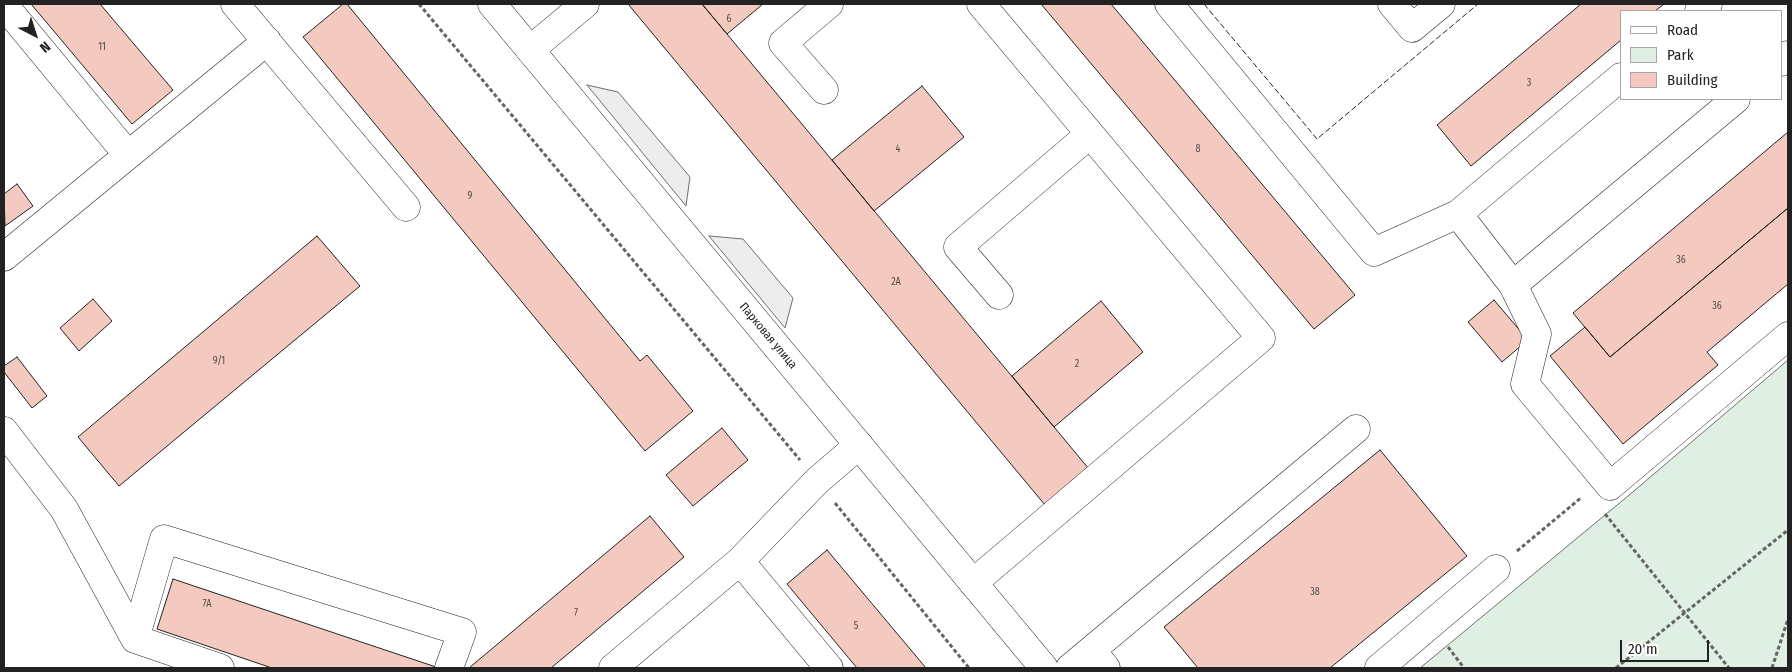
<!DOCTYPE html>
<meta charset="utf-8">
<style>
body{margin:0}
#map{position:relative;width:1792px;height:672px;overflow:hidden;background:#fff;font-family:"Fira Sans Condensed",sans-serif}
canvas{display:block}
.frame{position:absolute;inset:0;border:5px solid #222;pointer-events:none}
.legend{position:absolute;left:1620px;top:10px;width:162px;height:90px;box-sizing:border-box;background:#fff;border:1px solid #a7a7a7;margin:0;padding:6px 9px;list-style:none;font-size:15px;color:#222}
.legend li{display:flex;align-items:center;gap:10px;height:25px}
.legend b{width:25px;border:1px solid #a7a7a7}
.north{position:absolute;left:10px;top:10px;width:50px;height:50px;-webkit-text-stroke:4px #fff;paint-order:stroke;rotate:140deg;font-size:14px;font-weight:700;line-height:20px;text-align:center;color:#222}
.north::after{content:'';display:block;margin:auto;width:18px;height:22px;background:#222;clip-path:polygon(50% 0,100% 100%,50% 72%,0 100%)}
.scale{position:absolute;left:1620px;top:640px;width:89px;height:22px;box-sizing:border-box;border:2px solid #222;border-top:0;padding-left:6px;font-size:15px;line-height:18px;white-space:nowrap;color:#222;-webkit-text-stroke:4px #fff;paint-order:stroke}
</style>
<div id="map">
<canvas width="1792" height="672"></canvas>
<div class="frame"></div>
<ul class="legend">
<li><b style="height:6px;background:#fff"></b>Road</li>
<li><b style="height:14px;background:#e0efe3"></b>Park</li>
<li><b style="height:14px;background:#f3c9c0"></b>Building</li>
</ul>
<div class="north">N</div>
<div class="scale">20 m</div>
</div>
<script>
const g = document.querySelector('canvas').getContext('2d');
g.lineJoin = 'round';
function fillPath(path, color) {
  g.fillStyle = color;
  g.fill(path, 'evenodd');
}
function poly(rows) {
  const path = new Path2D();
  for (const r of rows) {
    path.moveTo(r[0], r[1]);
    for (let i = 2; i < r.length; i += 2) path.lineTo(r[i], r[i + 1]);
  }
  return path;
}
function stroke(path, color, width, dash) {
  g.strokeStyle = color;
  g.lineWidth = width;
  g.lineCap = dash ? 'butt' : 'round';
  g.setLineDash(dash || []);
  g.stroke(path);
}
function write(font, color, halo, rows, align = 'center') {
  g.font = font + ' "Fira Sans Condensed",sans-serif';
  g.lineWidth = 4;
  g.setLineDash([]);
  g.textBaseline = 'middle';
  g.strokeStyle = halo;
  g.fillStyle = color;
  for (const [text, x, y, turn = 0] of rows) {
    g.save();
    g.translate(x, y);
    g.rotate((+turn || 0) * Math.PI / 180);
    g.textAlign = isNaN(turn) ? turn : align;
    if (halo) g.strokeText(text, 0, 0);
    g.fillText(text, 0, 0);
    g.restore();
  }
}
const green = poly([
 [1788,360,1788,668,1420,668,1628,496,1788,360]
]);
fillPath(green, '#e0efe3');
stroke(green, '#6f6f6f', 1);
const parking = poly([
 [587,85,618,92,690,177,686,206,587,85],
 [709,236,743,239,793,298,785,328,709,236]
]);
fillPath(parking, '#ededed');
stroke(parking, '#6f6f6f', 1);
const building = poly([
 [31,4,100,4,173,90,132,124,31,4],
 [343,4,347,4,640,361,647,355,693,411,645,451,303,37,343,4],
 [628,4,702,4,1089,469,1045,505,628,4],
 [702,4,763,4,727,34,702,4],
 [1041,4,1111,4,1355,295,1314,329,1041,4],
 [1581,4,1664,4,1655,11,1621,11,1621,40,1471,166,1437,125,1581,4],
 [922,86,964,137,874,211,832,160,922,86],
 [1788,132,1788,208,1610,357,1573,313,1788,132],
 [17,184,33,206,5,226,4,194,17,184],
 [1788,208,1788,284,1707,352,1718,365,1623,444,1550,356,1585,327,1610,357,1788,208],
 [317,236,360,286,119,486,78,437,317,236],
 [93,299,112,321,79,351,60,328,93,299],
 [1494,300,1528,340,1502,362,1468,322,1494,300],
 [1101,301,1143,352,1054,427,1012,376,1101,301],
 [17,357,47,396,32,408,4,372,4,366,17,357],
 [722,428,748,460,693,506,666,475,722,428],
 [1380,450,1467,556,1330,668,1198,668,1164,627,1380,450],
 [650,516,684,557,551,668,469,668,650,516],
 [827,550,926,668,857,668,787,584,827,550],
 [173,579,436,667,435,668,272,668,157,629,173,579]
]);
fillPath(building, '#f3c9c0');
stroke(building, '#222', 1);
const minor = poly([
 [235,4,406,207],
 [1169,4,1374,252,1458,214,1621,77],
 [1392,4,1412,28,1441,4],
 [4,5,128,155],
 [1699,11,1708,4],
 [530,50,585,4],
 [1781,62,1788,55],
 [824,90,783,43,829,4],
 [1458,214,1513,285,1537,334,1525,384,1610,486,1788,336],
 [4,257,267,41],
 [1513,285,1736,99],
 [999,295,958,247,1090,134],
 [4,431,64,509,135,639],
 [740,561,829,668],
 [973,583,1261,338,981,4],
 [1092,651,1106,668],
 [220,668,135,639,164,539,462,632,449,668],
 [613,668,740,561,817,481,859,445],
 [1070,668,1356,429],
 [1379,668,1496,569]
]);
const major = poly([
 [492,4,1044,668]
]);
stroke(minor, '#222', 29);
stroke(major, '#222', 29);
stroke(poly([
 [419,4,800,460],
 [835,503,969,668],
 [1605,514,1729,668],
 [1517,551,1582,497],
 [1448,647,1464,668],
 [1616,668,1788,530],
 [1772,668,1788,619]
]), '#646464', 3, [4, 2.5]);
stroke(minor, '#fff', 28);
stroke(major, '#fff', 28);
stroke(poly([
 [1204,4,1317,139,1478,4]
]), '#222', 1, [6, 2.5]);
write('10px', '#564c4a', null, [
 ["6",729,19],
 ["11",102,47],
 ["3",1529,83],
 ["4",898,149],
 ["8",1198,149],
 ["9",470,196],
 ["36",1681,260],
 ["2А",896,282],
 ["36",1717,306],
 ["9/1",219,361],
 ["2",1077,364],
 ["38",1315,592],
 ["7А",207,604],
 ["7",576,613],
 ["5",856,626]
]);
write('12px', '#222', '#fff', [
 ["Парковая улица",768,336,50]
]);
</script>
